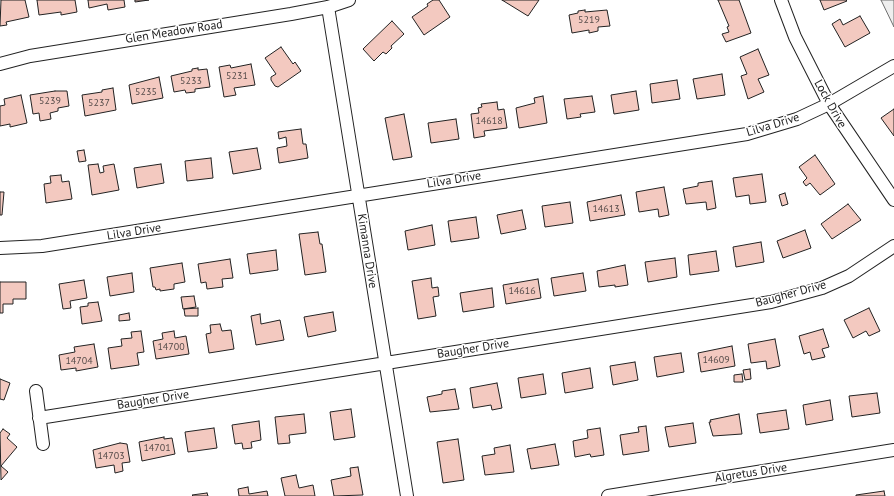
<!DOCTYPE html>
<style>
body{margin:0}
canvas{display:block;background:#fff}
</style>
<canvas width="894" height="496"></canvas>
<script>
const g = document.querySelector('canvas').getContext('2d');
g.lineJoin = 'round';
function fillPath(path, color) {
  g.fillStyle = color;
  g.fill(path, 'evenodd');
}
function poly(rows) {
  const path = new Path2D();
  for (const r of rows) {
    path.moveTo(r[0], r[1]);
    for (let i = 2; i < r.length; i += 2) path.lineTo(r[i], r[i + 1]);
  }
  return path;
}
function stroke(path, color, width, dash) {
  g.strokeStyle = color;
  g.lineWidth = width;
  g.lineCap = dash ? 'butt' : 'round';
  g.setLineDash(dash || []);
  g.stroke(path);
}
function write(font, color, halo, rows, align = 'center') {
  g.font = font + ' "PT Sans",sans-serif';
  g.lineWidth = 3;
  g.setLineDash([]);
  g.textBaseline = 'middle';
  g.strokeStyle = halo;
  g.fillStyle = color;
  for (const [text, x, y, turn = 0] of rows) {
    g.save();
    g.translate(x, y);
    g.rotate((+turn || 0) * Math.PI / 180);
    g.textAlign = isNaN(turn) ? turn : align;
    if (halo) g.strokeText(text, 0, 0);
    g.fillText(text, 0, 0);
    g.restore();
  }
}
const green = poly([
 [881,0,894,0,894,27,881,0]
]);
fillPath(green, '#eee');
stroke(green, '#6f6f6f', 1);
const building = poly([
 [1,0,25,0,29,17,6,22,7,25,0,26,1,0],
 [37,0,75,0,77,12,61,15,61,12,39,15,37,0],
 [88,0,124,0,125,7,108,10,107,4,89,8,88,0],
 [135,0,149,0,135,2,135,0],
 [433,0,439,0,450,17,424,35,412,17,428,6,427,4,433,0],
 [502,0,539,0,528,16,502,0],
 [718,0,739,0,751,33,726,42,722,34,729,32,727,27,729,26,718,0],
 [820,0,846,0,847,1,824,10,820,0],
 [585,10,585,12,607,10,610,26,598,27,598,31,589,33,589,30,572,33,569,15,578,13,578,11,585,10],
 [860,16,870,33,845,47,832,24,840,19,843,25,860,16],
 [392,21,404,34,391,46,392,48,386,54,383,52,374,61,363,49,392,21],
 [281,47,293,64,295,62,301,71,278,87,275,86,271,80,271,77,276,74,265,58,281,47],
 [758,49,769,75,758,79,764,92,748,99,741,76,747,74,740,57,758,49],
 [251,64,255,85,234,88,236,95,224,97,219,67,230,65,231,68,251,64],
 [198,68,198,70,207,69,210,87,195,89,195,92,186,93,185,90,174,92,171,76,192,71,192,69,198,68],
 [722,74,725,95,697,99,693,79,722,74],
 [159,77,163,98,132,104,129,85,159,77],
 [677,80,680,99,652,103,650,84,677,80],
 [113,88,116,110,85,116,82,95,102,92,102,90,113,88],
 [55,91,67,91,69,106,58,108,58,111,50,113,51,119,40,121,39,113,33,114,30,95,55,91],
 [636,91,639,110,614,114,611,95,636,91],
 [21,95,27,123,10,127,10,124,0,126,0,106,5,105,4,99,21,95],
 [543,96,547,123,519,128,516,108,535,103,534,98,543,96],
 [592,96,595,112,580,114,581,117,567,119,564,99,592,96],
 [497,102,498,110,504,109,507,128,484,131,485,136,474,138,471,114,479,113,478,108,482,107,481,104,497,102],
 [894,109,894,136,881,118,894,109],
 [404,114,412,157,393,160,385,118,404,114],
 [456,119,459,139,431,143,428,123,456,119],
 [301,129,303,144,306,144,308,158,279,163,277,148,287,146,286,137,279,139,278,132,301,129],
 [257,148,261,169,233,174,229,152,257,148],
 [84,150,86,161,79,162,77,151,84,150],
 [815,155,835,184,820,195,810,183,806,186,803,182,807,178,799,167,815,155],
 [211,158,213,178,187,181,185,161,211,158],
 [98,164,100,173,104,172,103,166,114,164,119,190,92,195,88,165,98,164],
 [161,164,164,183,137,188,134,168,161,164],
 [762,174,766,202,750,204,749,195,736,197,733,178,762,174],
 [61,175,62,182,69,181,72,199,46,203,44,184,51,183,50,176,61,175],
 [712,181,716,208,707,210,706,202,686,204,683,189,698,186,698,183,712,181],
 [664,187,669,215,659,217,658,209,639,212,636,192,664,187],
 [0,192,4,192,2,215,0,215,0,192],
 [785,193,788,204,782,206,779,195,785,193],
 [621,195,625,215,590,221,587,202,621,195],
 [570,202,573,223,545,227,542,206,570,202],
 [848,204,861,220,832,239,821,224,848,204],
 [522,210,526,229,501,234,497,215,522,210],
 [476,217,479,238,451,242,448,221,476,217],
 [432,225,435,245,408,250,405,231,432,225],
 [805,230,811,248,783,258,777,241,805,230],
 [318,232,320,244,322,244,326,272,305,275,299,234,318,232],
 [761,242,764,262,736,267,733,247,761,242],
 [276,250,278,270,250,274,247,254,276,250],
 [716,251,719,271,690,275,688,255,716,251],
 [675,258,677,277,648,282,645,262,675,258],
 [230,259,233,278,222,279,223,287,207,289,206,282,201,283,198,264,230,259],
 [182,263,185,282,174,284,174,289,160,291,160,289,156,290,155,287,153,287,150,268,182,263],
 [625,265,628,285,615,287,615,285,599,287,597,271,625,265],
 [132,273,134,292,110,296,107,277,132,273],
 [583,273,586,291,554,296,551,278,583,273],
 [431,278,432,288,438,287,439,296,433,297,436,316,418,319,412,281,431,278],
 [538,279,541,298,506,304,503,285,538,279],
 [84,280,87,298,70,301,71,308,63,309,59,284,84,280],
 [0,282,26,282,26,299,13,299,13,304,3,304,3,313,0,313,0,282],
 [492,288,494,307,463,312,460,293,492,288],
 [194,296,196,307,183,309,181,297,194,296],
 [98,302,102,321,82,324,80,307,88,306,88,303,98,302],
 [198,308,198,316,185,316,184,309,198,308],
 [869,308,880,331,869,336,866,331,853,338,844,320,869,308],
 [333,312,336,331,308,337,304,317,333,312],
 [129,313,130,320,119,321,119,315,129,313],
 [260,314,261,324,280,320,284,340,256,345,251,316,260,314],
 [220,324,222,331,231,330,234,349,209,353,206,334,211,333,210,325,220,324],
 [823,329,829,347,822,349,825,357,812,360,810,352,804,354,799,336,823,329],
 [141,331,144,352,137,353,139,365,111,369,108,348,122,346,121,339,132,338,131,332,141,331],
 [174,331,175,338,186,336,189,354,156,359,153,341,163,339,162,333,174,331],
 [775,339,780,366,767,369,766,361,751,363,748,344,775,339],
 [94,344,98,367,76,371,76,368,61,370,59,355,75,352,74,347,94,344],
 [732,346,735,366,701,372,698,353,732,346],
 [681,353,684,372,657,377,654,357,681,353],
 [635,362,638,380,613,385,610,366,635,362],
 [590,368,593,388,565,393,562,373,590,368],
 [750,369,751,379,745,380,743,370,750,369],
 [543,374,546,394,521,398,518,378,543,374],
 [742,374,743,382,734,382,734,375,742,374],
 [0,379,10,383,4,400,0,399,0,379],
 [497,383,502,408,492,410,491,405,473,408,470,388,497,383],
 [455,389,459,409,430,412,427,397,442,394,442,391,455,389],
 [877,393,880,413,852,417,849,396,877,393],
 [830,400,833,420,806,425,803,405,830,400],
 [351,409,355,437,334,440,330,412,351,409],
 [786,410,789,429,760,433,757,414,786,410],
 [304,414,306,433,289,435,290,443,278,444,275,417,304,414],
 [739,414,742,434,713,436,709,422,711,422,710,420,739,414],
 [259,421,261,440,251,442,252,448,243,449,242,443,235,444,232,425,259,421],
 [693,423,696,443,669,447,665,427,693,423],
 [646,426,649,451,623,455,620,435,639,432,638,427,646,426],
 [214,428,217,448,188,452,185,432,214,428],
 [600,428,604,455,591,457,590,454,575,457,573,441,588,438,587,430,600,428],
 [3,429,10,434,7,438,17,447,1,466,8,472,1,480,0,433,3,429],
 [164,437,164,439,172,438,175,454,142,461,139,442,164,437],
 [458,439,464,480,443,483,437,442,458,439],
 [120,443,127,444,130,462,122,463,123,471,115,473,114,465,96,468,93,450,120,443],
 [555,444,559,465,531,469,527,449,555,444],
 [510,445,514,472,485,475,482,456,495,454,494,448,510,445],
 [358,467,363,495,334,496,331,480,351,476,350,468,358,467],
 [296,475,299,488,313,485,315,496,285,496,281,478,296,475],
 [248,487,249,494,267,491,268,496,239,496,238,489,248,487],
 [884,491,885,496,856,496,856,495,884,491],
 [207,493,208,496,193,496,192,495,207,493]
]);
fillPath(building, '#f3c9c0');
stroke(building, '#222', 1);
const street = poly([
 [781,0,795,37,829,104,894,200],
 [328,7,407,496],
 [0,64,30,56,291,14,328,7,349,0],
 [0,248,42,246,747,134,797,119,829,104,894,66],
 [36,391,43,444],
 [39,418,771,302,822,288,849,276,894,246],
 [608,496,894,450]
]);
stroke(street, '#222', 14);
stroke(street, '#fff', 12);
write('10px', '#564c4a', null, [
 ["5219",589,20],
 ["5231",237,76],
 ["5233",191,81],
 ["5235",146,92],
 ["5239",50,101],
 ["5237",99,103],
 ["14618",489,121],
 ["14613",606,209],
 ["14616",522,291],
 ["14700",171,347],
 ["14609",716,360],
 ["14704",79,361],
 ["14701",157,448],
 ["14703",111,456]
]);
write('12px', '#222', '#fff', [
 ["Glen Meadow Road",174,32,-9],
 ["Lock Drive",830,104,61],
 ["Lilva Drive",773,125,-17],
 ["Lilva Drive",454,180,-9],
 ["Lilva Drive",134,232,-9],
 ["Kimanna Drive",367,251,81],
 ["Baugher Drive",791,294,-15],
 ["Baugher Drive",473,349,-9],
 ["Baugher Drive",153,400,-9],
 ["Algretus Drive",751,473,-9]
]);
</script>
